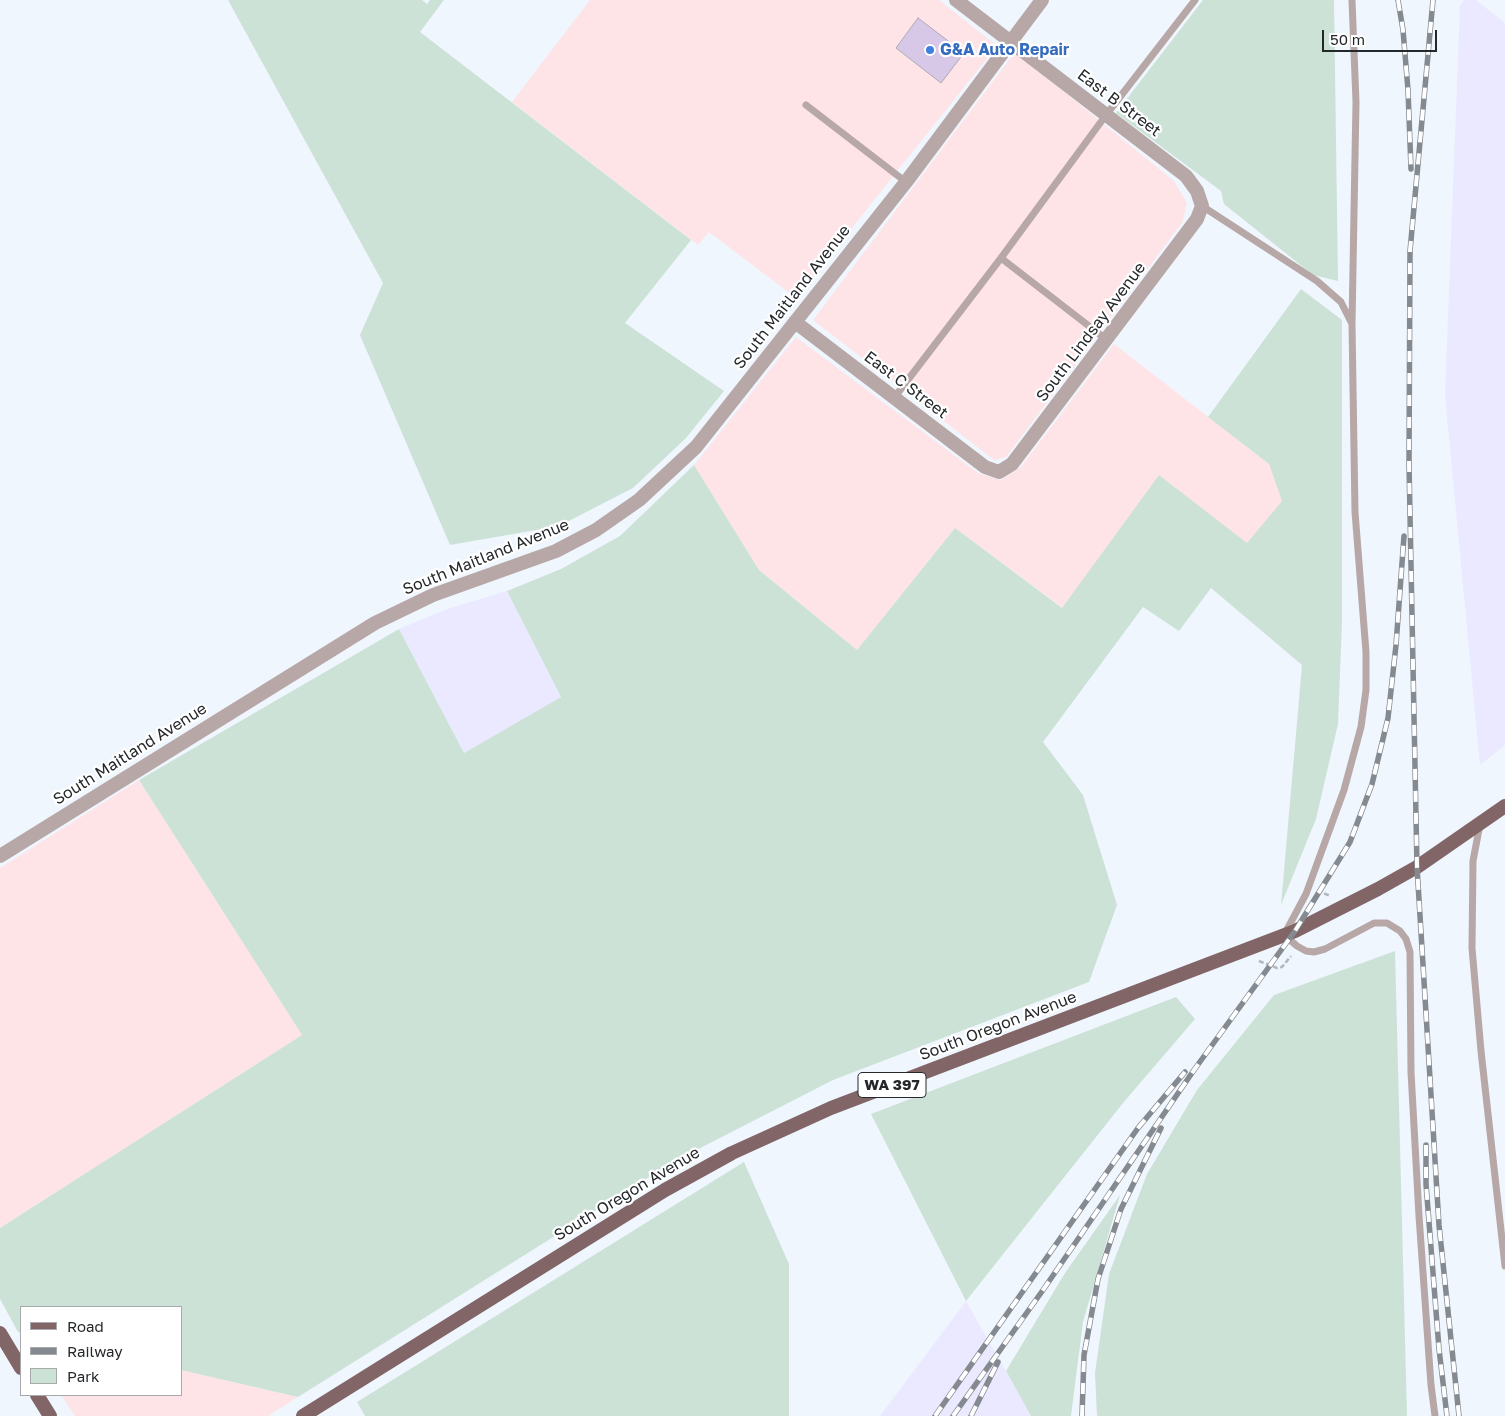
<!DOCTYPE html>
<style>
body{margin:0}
#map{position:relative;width:1505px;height:1416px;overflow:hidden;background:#eff6fe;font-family:"Golos Text",sans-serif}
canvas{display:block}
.legend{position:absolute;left:20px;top:1306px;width:162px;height:90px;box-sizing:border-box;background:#fff;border:1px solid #a7a9aa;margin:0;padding:6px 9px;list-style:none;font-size:15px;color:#24282b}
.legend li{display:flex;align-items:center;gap:10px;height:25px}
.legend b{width:25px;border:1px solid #a7a9aa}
.scale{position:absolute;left:1322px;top:30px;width:115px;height:22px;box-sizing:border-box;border:2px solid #24282b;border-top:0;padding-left:6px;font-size:15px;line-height:18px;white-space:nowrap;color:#24282b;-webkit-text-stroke:4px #fff;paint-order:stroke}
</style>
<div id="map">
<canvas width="1505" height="1416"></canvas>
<ul class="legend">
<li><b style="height:6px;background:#826667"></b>Road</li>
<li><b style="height:6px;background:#848a8f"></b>Railway</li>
<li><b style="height:14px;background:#cce2d6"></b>Park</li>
</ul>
<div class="scale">50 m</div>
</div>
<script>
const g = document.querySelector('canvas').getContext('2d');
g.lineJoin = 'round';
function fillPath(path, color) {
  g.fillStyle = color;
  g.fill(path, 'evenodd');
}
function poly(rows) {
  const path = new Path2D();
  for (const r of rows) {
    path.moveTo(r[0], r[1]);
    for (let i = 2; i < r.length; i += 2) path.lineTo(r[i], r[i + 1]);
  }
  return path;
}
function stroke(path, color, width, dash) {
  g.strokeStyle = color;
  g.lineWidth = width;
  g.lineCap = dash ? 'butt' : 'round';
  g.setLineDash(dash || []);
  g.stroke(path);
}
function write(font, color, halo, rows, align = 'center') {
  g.font = font + ' "Golos Text",sans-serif';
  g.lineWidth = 4.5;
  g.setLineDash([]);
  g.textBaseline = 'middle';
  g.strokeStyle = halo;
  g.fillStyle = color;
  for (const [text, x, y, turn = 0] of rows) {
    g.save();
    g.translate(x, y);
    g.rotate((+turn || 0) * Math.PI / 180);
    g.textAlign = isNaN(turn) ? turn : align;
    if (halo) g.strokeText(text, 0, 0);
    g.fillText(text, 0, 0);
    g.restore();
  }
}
fillPath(poly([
 [590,0,939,0,997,46,796,298,709,232,698,245,512,102],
 [1015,52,1174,181,1187,203,1182,223,1006,457,994,460,813,320],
 [796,337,978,473,1001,480,1021,467,1114,344,1269,464,1282,501,1247,544,1159,475,1063,608,955,528,857,650,759,570,694,465],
 [139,780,302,1035,0,1228,0,868],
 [181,1370,298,1397,268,1416,75,1416,61,1395,181,1395]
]), '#ffe4e7');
fillPath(poly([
 [1464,0,1476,0,1505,23,1505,745,1480,765,1445,395,1460,6],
 [507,591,561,697,464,753,399,629,450,608],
 [966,1301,1031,1416,880,1416]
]), '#ebe9ff');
fillPath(poly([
 [228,0,422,0,427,4,430,0,444,0,420,32,691,240,625,323,724,391,686,438,633,488,559,526,450,545,360,335,383,283],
 [1203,0,1334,0,1338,281,1313,275,1224,204,1221,191,1116,113],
 [1301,289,1342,320,1342,622,1338,724,1316,819,1281,905,1302,665,1211,588,1179,631,1143,607,1043,742,1083,795,1117,905,1089,982,833,1080,673,1162,298,1397,181,1370,181,1307,21,1307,21,1333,18,1332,0,1299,0,1228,302,1035,139,780,399,629,464,753,561,697,507,591,561,569,620,536,694,465,759,570,857,650,955,528,1062,608,1159,475,1247,543,1282,501,1269,464,1208,417],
 [1395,951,1407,1416,1097,1416,1095,1373,1109,1274,1147,1174,1197,1090,1274,995],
 [1176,997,1195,1019,1123,1103,966,1301,871,1114],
 [744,1162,789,1264,789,1416,365,1416,357,1402],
 [1120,1195,1083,1322,1071,1416,1031,1416,1006,1371,1065,1273]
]), '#cce2d6');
const building = poly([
 [918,18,964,53,941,83,896,48,918,18]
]);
fillPath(building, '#d6c8e6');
stroke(building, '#afaab5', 1);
stroke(poly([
 [1317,891,1331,896],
 [1259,961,1277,968,1282,967,1291,956]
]), '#b1b7bd', 2.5, [5, 2.5]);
stroke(poly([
 [1352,0,1356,102,1352,324,1355,512,1366,652,1366,690,1361,727,1344,790,1306,894,1284,935,1297,946,1306,951,1314,952,1325,949,1374,923,1387,923,1400,931,1406,939,1410,952,1411,1072,1419,1216,1431,1385,1435,1416],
 [806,105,906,182],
 [1202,206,1317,281,1341,302,1351,322],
 [1001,258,1107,340],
 [894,398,1001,258,1106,115,1195,0],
 [1480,824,1473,861,1472,948,1481,1051,1505,1266]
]), '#b7a7a7', 7);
stroke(poly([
 [795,322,985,467,999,472,1012,464,1197,219,1202,206,1197,191,1186,176,956,0]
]), '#b7a7a7', 14);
stroke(poly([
 [0,856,375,623,433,595,556,551,596,530,639,500,696,447,906,182,1042,0]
]), '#b7a7a7', 14);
stroke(poly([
 [0,1333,21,1368],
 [37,1395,50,1416],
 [303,1416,665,1190,732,1153,831,1108,1295,931,1378,889,1417,867,1505,806]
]), '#826667', 14);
const rail = poly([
 [1398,0,1403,30,1408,90,1411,169],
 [1433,0,1410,251,1409,464,1417,867,1439,1225,1459,1416],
 [1426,1145,1426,1184,1439,1349,1447,1416],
 [935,1416,1138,1128,1185,1072],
 [953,1416,1043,1290,1194,1070,1295,931,1350,842,1372,784,1388,718,1396,645,1404,536],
 [971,1416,998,1362],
 [1082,1416,1084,1355,1098,1279,1121,1209,1161,1128]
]);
stroke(rail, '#848a8f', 5.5);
stroke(rail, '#fff', 4, [11]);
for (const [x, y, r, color] of [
 [930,50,5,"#3f7fe0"]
]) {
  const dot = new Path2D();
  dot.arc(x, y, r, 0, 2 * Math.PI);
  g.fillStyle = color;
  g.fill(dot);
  stroke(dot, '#fff', 2);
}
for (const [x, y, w] of [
 [892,1085,68]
]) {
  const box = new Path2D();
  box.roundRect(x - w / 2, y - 12.5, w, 25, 4);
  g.fillStyle = '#fff';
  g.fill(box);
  stroke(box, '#24282b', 1);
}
write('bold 15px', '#24282b', null, [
 ["WA 397",892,1085]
]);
write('bold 16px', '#366cbe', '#fff', [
 ["G&A Auto Repair",940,50]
], 'left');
write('16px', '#24282b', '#fff', [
 ["East B Street",1119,103,37],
 ["South Maitland Avenue",792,297,-52],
 ["South Lindsay Avenue",1091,332,-53],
 ["East C Street",906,385,37],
 ["South Maitland Avenue",486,557,-22],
 ["South Maitland Avenue",130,754,-32],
 ["South Oregon Avenue",998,1026,-21],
 ["South Oregon Avenue",627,1194,-31]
]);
</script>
